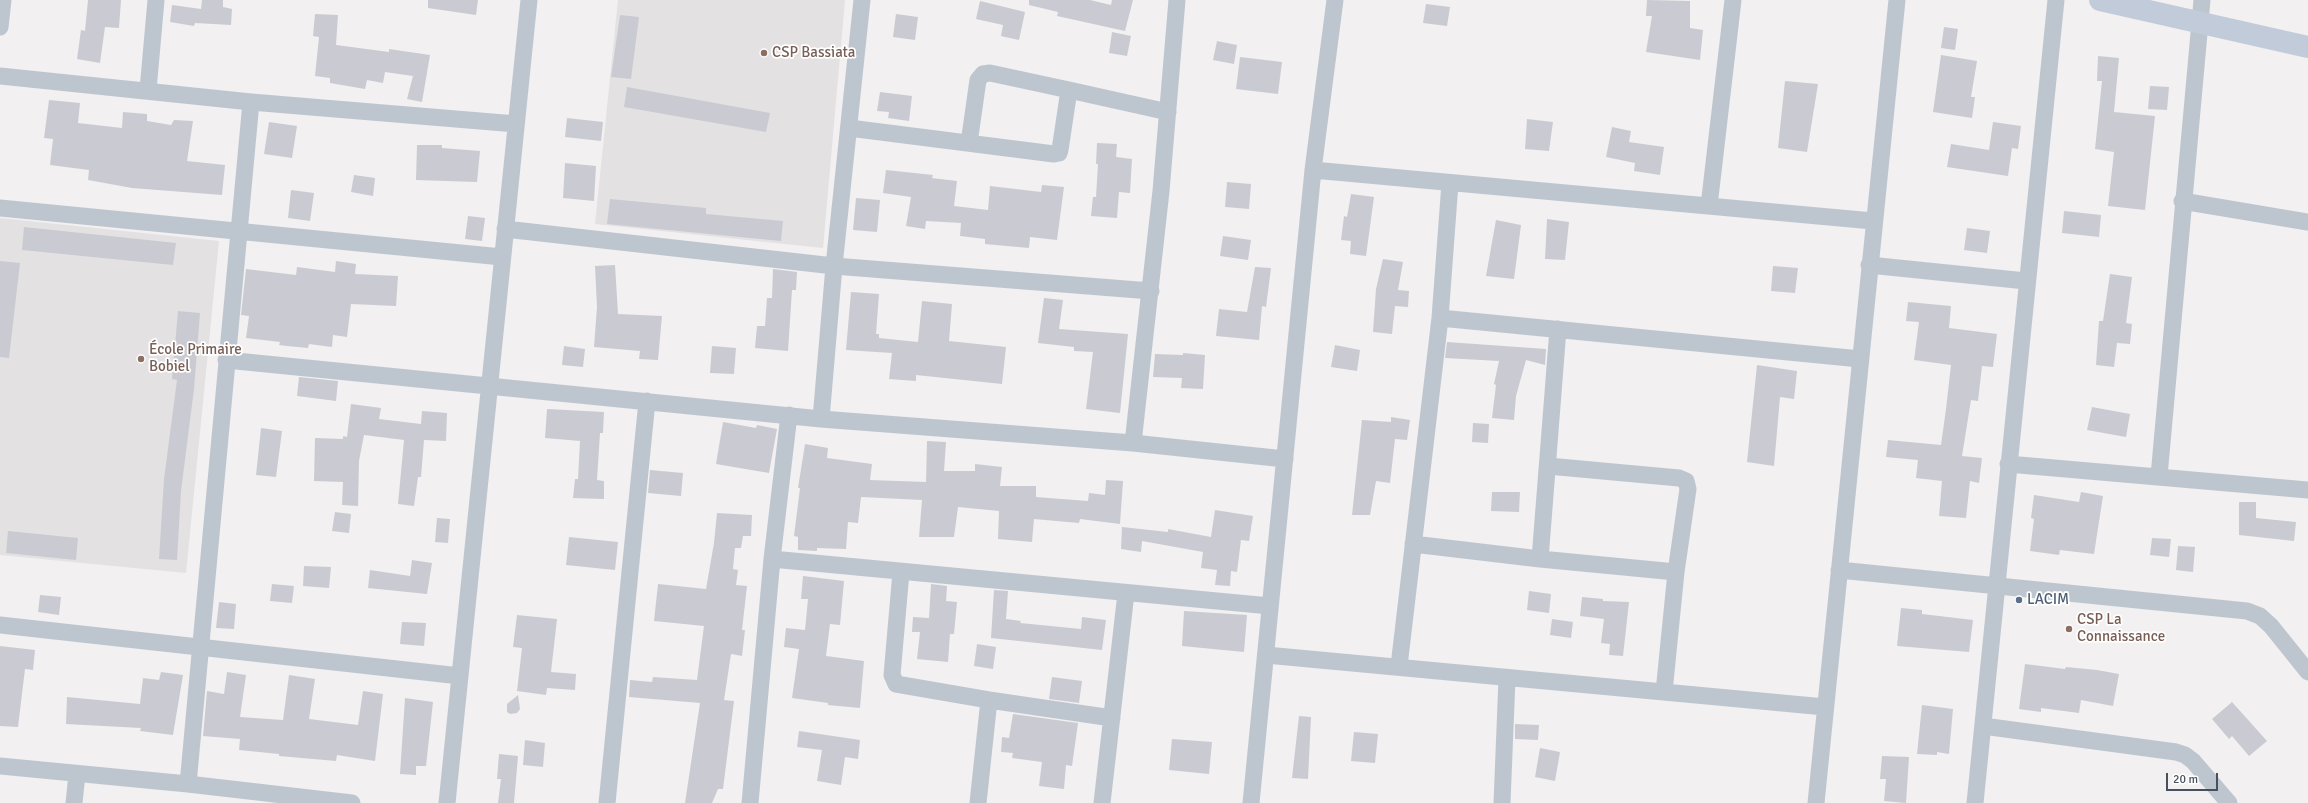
<!DOCTYPE html>
<meta charset="utf-8">
<style>
body{margin:0}
#map{position:relative;width:2308px;height:803px;overflow:hidden;background:#f2f0f0;font-family:Signika,sans-serif}
canvas{display:block}
.scale{position:absolute;left:2166px;top:773px;width:52px;height:18px;box-sizing:border-box;border:2px solid #47515e;border-top:0;padding-left:5px;font-size:12px;line-height:14px;white-space:nowrap;color:#47515e;-webkit-text-stroke:3px #fff;paint-order:stroke}
</style>
<div id="map">
<canvas width="2308" height="803"></canvas>
<div class="scale">20 m</div>
</div>
<script>
const g = document.querySelector('canvas').getContext('2d');
g.lineJoin = 'round';
function fillPath(path, color) {
  g.fillStyle = color;
  g.fill(path, 'evenodd');
}
function poly(rows) {
  const path = new Path2D();
  for (const r of rows) {
    path.moveTo(r[0], r[1]);
    for (let i = 2; i < r.length; i += 2) path.lineTo(r[i], r[i + 1]);
  }
  return path;
}
function stroke(path, color, width, dash) {
  g.strokeStyle = color;
  g.lineWidth = width;
  g.lineCap = dash ? 'butt' : 'round';
  g.setLineDash(dash || []);
  g.stroke(path);
}
function write(font, color, halo, rows, align = 'center') {
  g.font = font + ' Signika,sans-serif';
  g.lineWidth = 3.5;
  g.setLineDash([]);
  g.textBaseline = 'middle';
  g.strokeStyle = halo;
  g.fillStyle = color;
  for (const [text, x, y, turn = 0] of rows) {
    g.save();
    g.translate(x, y);
    g.rotate((+turn || 0) * Math.PI / 180);
    g.textAlign = isNaN(turn) ? turn : align;
    if (halo) g.strokeText(text, 0, 0);
    g.fillText(text, 0, 0);
    g.restore();
  }
}
fillPath(poly([
 [618,0,845,0,823,248,595,224],
 [0,218,219,241,186,573,0,555]
]), '#e3e1e2');
fillPath(poly([
 [88,0,121,0,119,28,105,27,100,63,77,59,81,30,85,31],
 [202,0,223,0,223,7,232,9,231,25,195,23,194,26,170,22,172,5,201,9],
 [428,0,478,0,476,15,428,8],
 [1029,0,1090,0,1111,5,1112,0,1133,0,1125,31,1057,16,1058,12,1029,5],
 [1647,0,1690,1,1690,28,1703,30,1700,60,1646,52,1652,16,1646,16],
 [980,1,1025,12,1019,40,1001,36,1003,25,976,19],
 [1426,4,1450,7,1447,26,1423,23],
 [315,14,338,15,336,45,389,52,389,49,430,55,422,102,407,99,413,76,385,72,383,83,367,80,365,89,330,83,330,78,315,76,319,37,313,36],
 [896,14,918,17,915,40,893,37],
 [620,15,639,17,631,79,611,77],
 [1944,27,1958,29,1955,50,1941,48],
 [1112,32,1131,36,1127,56,1109,53],
 [1217,41,1237,45,1234,64,1213,60],
 [1941,55,1977,61,1971,97,1975,97,1972,118,1933,112],
 [2098,56,2119,58,2114,112,2155,116,2145,210,2108,206,2114,152,2095,149,2102,81,2097,81],
 [1240,57,1282,62,1278,94,1236,89],
 [1785,81,1818,84,1807,152,1778,148],
 [2150,86,2169,87,2167,110,2148,109],
 [627,87,770,113,766,132,624,107],
 [880,92,912,96,909,121,888,118,889,112,877,111],
 [49,100,80,103,78,123,122,128,123,112,147,114,147,121,171,125,174,120,193,121,187,161,225,165,222,195,132,188,88,180,89,170,50,165,53,139,44,138],
 [567,118,603,122,601,141,565,137],
 [1527,119,1553,122,1549,151,1525,149],
 [269,122,297,126,292,158,264,154],
 [1993,122,2021,126,2018,149,2012,148,2008,176,1947,167,1951,144,1989,150],
 [1612,127,1631,131,1629,142,1664,147,1660,175,1634,171,1635,163,1606,157],
 [1097,143,1117,144,1116,157,1132,159,1130,193,1119,192,1117,218,1091,216,1093,197,1096,197,1098,164,1096,164],
 [417,145,442,145,442,148,480,151,477,182,416,180],
 [565,163,596,166,594,201,563,198],
 [886,170,933,175,932,178,957,181,954,206,988,210,990,186,1041,192,1042,185,1064,187,1057,240,1030,237,1029,248,985,244,985,239,960,236,961,223,926,221,925,229,906,226,911,197,883,193],
 [354,175,375,178,373,196,351,192],
 [1227,182,1251,184,1249,209,1225,207],
 [291,190,314,193,310,221,288,218],
 [1351,194,1374,197,1366,256,1350,254,1351,241,1341,240,1344,216,1347,217],
 [856,198,880,200,877,232,853,230],
 [610,199,706,208,706,214,783,221,781,241,607,224],
 [2064,211,2101,215,2099,237,2062,233],
 [468,216,485,218,482,241,465,239],
 [1547,219,1569,222,1565,260,1545,259],
 [1496,220,1521,225,1514,279,1486,276],
 [24,227,176,243,173,265,22,250],
 [1967,228,1990,231,1987,253,1964,250],
 [1223,236,1251,240,1248,260,1220,256],
 [1383,259,1403,262,1398,290,1409,291,1408,307,1395,306,1392,334,1373,332,1376,289],
 [0,261,20,263,9,358,0,357],
 [336,261,356,264,355,274,398,276,396,306,351,304,347,337,333,335,332,347,309,344,308,348,287,346,279,345,280,342,246,338,249,316,241,315,246,269,296,275,297,267,335,272],
 [615,265,618,314,662,316,658,360,639,359,640,351,594,347,597,307,595,266],
 [1773,266,1798,268,1795,293,1771,291],
 [1255,267,1271,268,1266,307,1262,306,1259,340,1216,336,1219,309,1247,312],
 [773,269,797,272,796,290,792,290,788,351,755,348,757,326,765,326,767,298,772,298],
 [2110,274,2132,277,2126,323,2132,324,2130,344,2117,343,2114,367,2096,365,2099,321,2103,321],
 [851,292,879,294,876,334,879,334,879,338,918,342,922,301,952,304,949,341,1006,347,1002,384,916,375,916,381,889,379,892,353,846,350],
 [1044,298,1063,300,1059,329,1128,334,1120,413,1086,409,1093,352,1074,351,1074,347,1038,343],
 [1908,302,1951,306,1949,328,1997,334,1993,367,1982,366,1978,401,1971,400,1962,456,1982,458,1979,483,1970,481,1966,518,1939,516,1942,481,1916,478,1918,460,1886,457,1888,440,1941,445,1946,409,1951,365,1914,360,1919,322,1906,321],
 [178,311,200,313,194,389,181,491,177,560,159,559,164,479,177,380,172,379],
 [1447,342,1546,349,1545,365,1526,360,1516,396,1514,420,1492,418,1496,385,1494,384,1499,361,1445,358],
 [1335,345,1360,350,1357,371,1331,367],
 [564,346,585,349,583,367,562,365],
 [712,346,736,348,734,374,710,373],
 [1183,353,1205,355,1203,389,1181,388,1182,378,1153,377,1155,354,1183,355],
 [1757,365,1797,371,1794,399,1780,397,1774,466,1747,462],
 [299,377,338,381,336,401,297,396],
 [351,404,381,408,379,419,421,424,422,411,447,413,446,441,424,440,421,477,418,477,414,506,398,504,404,440,364,435,359,461,358,506,342,505,343,482,314,481,315,438,343,439,343,436,347,437],
 [2092,407,2130,414,2126,437,2087,430],
 [547,409,604,412,603,433,600,433,597,480,604,481,604,499,573,498,575,479,578,479,580,441,545,438],
 [1391,417,1410,420,1407,440,1395,439,1390,483,1376,481,1370,515,1352,515,1362,420,1391,422],
 [723,422,756,428,757,425,777,429,769,473,716,464],
 [1473,423,1489,424,1488,443,1472,442],
 [261,428,282,431,276,477,256,475],
 [927,441,946,442,944,471,975,471,975,464,1002,467,1000,486,1036,486,1036,497,1088,501,1089,493,1105,495,1106,480,1123,481,1120,524,1080,519,1079,523,1034,519,1032,542,998,539,999,511,958,507,954,537,919,537,922,500,861,497,858,523,848,522,846,549,817,548,817,551,798,550,798,537,794,536,800,488,798,488,805,444,828,448,827,458,872,464,870,480,926,482],
 [650,470,683,473,681,496,648,493],
 [1492,492,1520,492,1519,512,1491,511],
 [2081,492,2103,496,2094,554,2060,550,2059,555,2030,551,2034,519,2031,518,2034,495,2079,502],
 [2239,502,2256,502,2256,518,2296,522,2294,541,2239,535],
 [1215,510,1253,516,1249,541,1241,540,1237,572,1231,571,1230,586,1215,585,1217,570,1201,568,1203,552,1142,541,1141,552,1121,549,1122,527,1168,532,1168,529,1211,537],
 [335,512,351,514,349,533,332,531],
 [717,513,752,515,751,536,743,536,741,548,735,548,733,569,738,570,736,585,747,586,742,630,745,630,742,656,731,654,724,700,734,701,723,789,718,789,712,803,685,803,700,703,629,697,630,680,652,682,653,677,697,680,704,626,654,621,658,584,706,589,714,543],
 [437,518,450,519,448,543,435,542],
 [8,531,78,538,76,560,6,553],
 [569,537,618,542,615,570,566,565],
 [2152,538,2171,539,2169,557,2150,555],
 [2178,546,2195,547,2193,572,2176,570],
 [412,560,432,563,427,594,368,588,370,570,410,576],
 [304,566,331,567,329,588,303,586],
 [803,576,844,581,840,625,830,624,826,656,864,661,860,708,828,705,828,703,792,698,799,649,784,647,786,628,805,630,808,599,801,599],
 [272,584,294,586,292,603,270,601],
 [931,584,947,586,946,601,957,602,954,634,950,634,948,662,917,659,920,632,912,632,913,617,929,618],
 [994,590,1008,591,1006,619,1021,621,1020,623,1081,629,1082,617,1106,620,1102,650,991,638],
 [1529,591,1551,594,1549,613,1527,610],
 [40,595,61,597,59,615,38,612],
 [1582,597,1603,599,1603,601,1629,602,1623,656,1609,655,1610,644,1601,643,1604,619,1580,616],
 [219,602,236,604,234,629,216,628],
 [1901,608,1922,610,1922,614,1973,620,1969,652,1897,646],
 [1184,611,1247,615,1244,652,1182,646],
 [517,615,557,619,551,672,576,674,575,690,547,688,546,695,517,691,522,648,513,647],
 [1552,619,1573,622,1571,638,1550,635],
 [402,622,426,623,424,646,400,644],
 [977,644,996,647,993,669,974,666],
 [0,646,35,650,33,670,25,669,18,727,0,726],
 [2025,664,2065,669,2066,667,2097,670,2119,674,2113,706,2081,700,2079,713,2041,708,2041,712,2019,709],
 [161,672,183,675,173,735,140,731,141,728,66,724,67,697,140,704,143,678,159,680],
 [227,672,246,675,240,717,283,720,289,675,315,679,309,719,358,725,363,691,383,694,375,761,337,755,336,761,279,756,279,754,239,750,240,739,203,736,207,691,224,694],
 [1052,677,1082,681,1079,703,1049,699],
 [518,695,520,709,517,713,510,714,507,712,507,704],
 [405,698,433,702,426,766,416,766,416,775,400,774],
 [2232,702,2267,741,2249,756,2232,736,2229,739,2212,719],
 [1922,705,1953,709,1949,754,1937,752,1937,755,1917,754],
 [1013,714,1078,723,1072,766,1066,765,1064,789,1039,786,1042,762,1012,758,1013,753,1001,752,1002,737,1009,738],
 [1299,716,1311,717,1308,779,1292,778],
 [1515,724,1539,725,1538,740,1515,739],
 [799,731,860,740,858,759,845,757,841,785,817,781,822,750,797,747],
 [1354,732,1378,734,1375,763,1351,761],
 [1172,739,1212,742,1209,774,1169,770],
 [525,740,545,743,543,767,523,765],
 [1540,748,1560,752,1555,781,1535,777],
 [499,754,518,756,514,803,498,803,501,779,497,779],
 [1882,756,1909,757,1906,803,1884,801,1886,779,1880,779]
]), '#cacbd2');
stroke(poly([
 [0,27,3,0],
 [0,76,251,102,516,124],
 [148,90,156,0],
 [849,128,1054,154,1059,153,1060,150,1069,90,1168,112],
 [969,143,978,80,983,74,990,73,1069,90],
 [1313,170,1873,221],
 [2182,201,2308,222],
 [1709,206,1733,0],
 [0,208,502,257],
 [505,229,834,266,1151,291],
 [1869,265,2026,281],
 [1440,318,1860,359],
 [226,360,821,419,1133,443,1285,459],
 [821,419,834,266,862,0],
 [1133,443,1161,191,1177,0],
 [2008,464,2308,490],
 [1548,466,1679,478,1686,481,1688,489,1676,572,1664,692],
 [2159,476,2202,0],
 [1413,544,1540,559,1676,572],
 [772,559,1270,606],
 [1540,559,1558,329],
 [1839,570,2247,611,2260,616,2271,626,2308,672],
 [901,572,892,675,896,684,989,700,1112,718],
 [0,625,460,676],
 [1266,655,1825,707],
 [1399,666,1440,318,1450,183],
 [1983,726,2176,752,2185,755,2193,761,2229,803],
 [0,766,188,784,352,803],
 [188,784,251,102],
 [74,803,77,774],
 [447,803,529,0],
 [607,803,647,401],
 [750,803,772,559,789,415],
 [978,803,989,700],
 [1102,803,1126,593],
 [1251,803,1313,170,1335,0],
 [1502,803,1507,678],
 [1816,803,1897,0],
 [1975,803,2056,0]
]), '#bdc6cf', 17);
stroke(poly([
 [2100,0,2308,47]
]), '#c2cbd9', 22);
for (const [x, y, r, color] of [
 [764,53,4,"#8d6e63"],
 [141,359,4,"#8d6e63"],
 [2019,600,4,"#5c6f8a"],
 [2069,629,4,"#8d6e63"]
]) {
  const dot = new Path2D();
  dot.arc(x, y, r, 0, 2 * Math.PI);
  g.fillStyle = color;
  g.fill(dot);
  stroke(dot, '#fff', 1.5);
}
write('15px', '#785e54', '#fff', [
 ["CSP Bassiata",772,53],
 ["École Primaire",149,350],
 ["Bobiel",149,367],
 ["CSP La",2077,620],
 ["Connaissance",2077,637]
], 'left');
write('15px', '#4e5e75', '#fff', [
 ["LACIM",2027,600]
], 'left');
</script>
